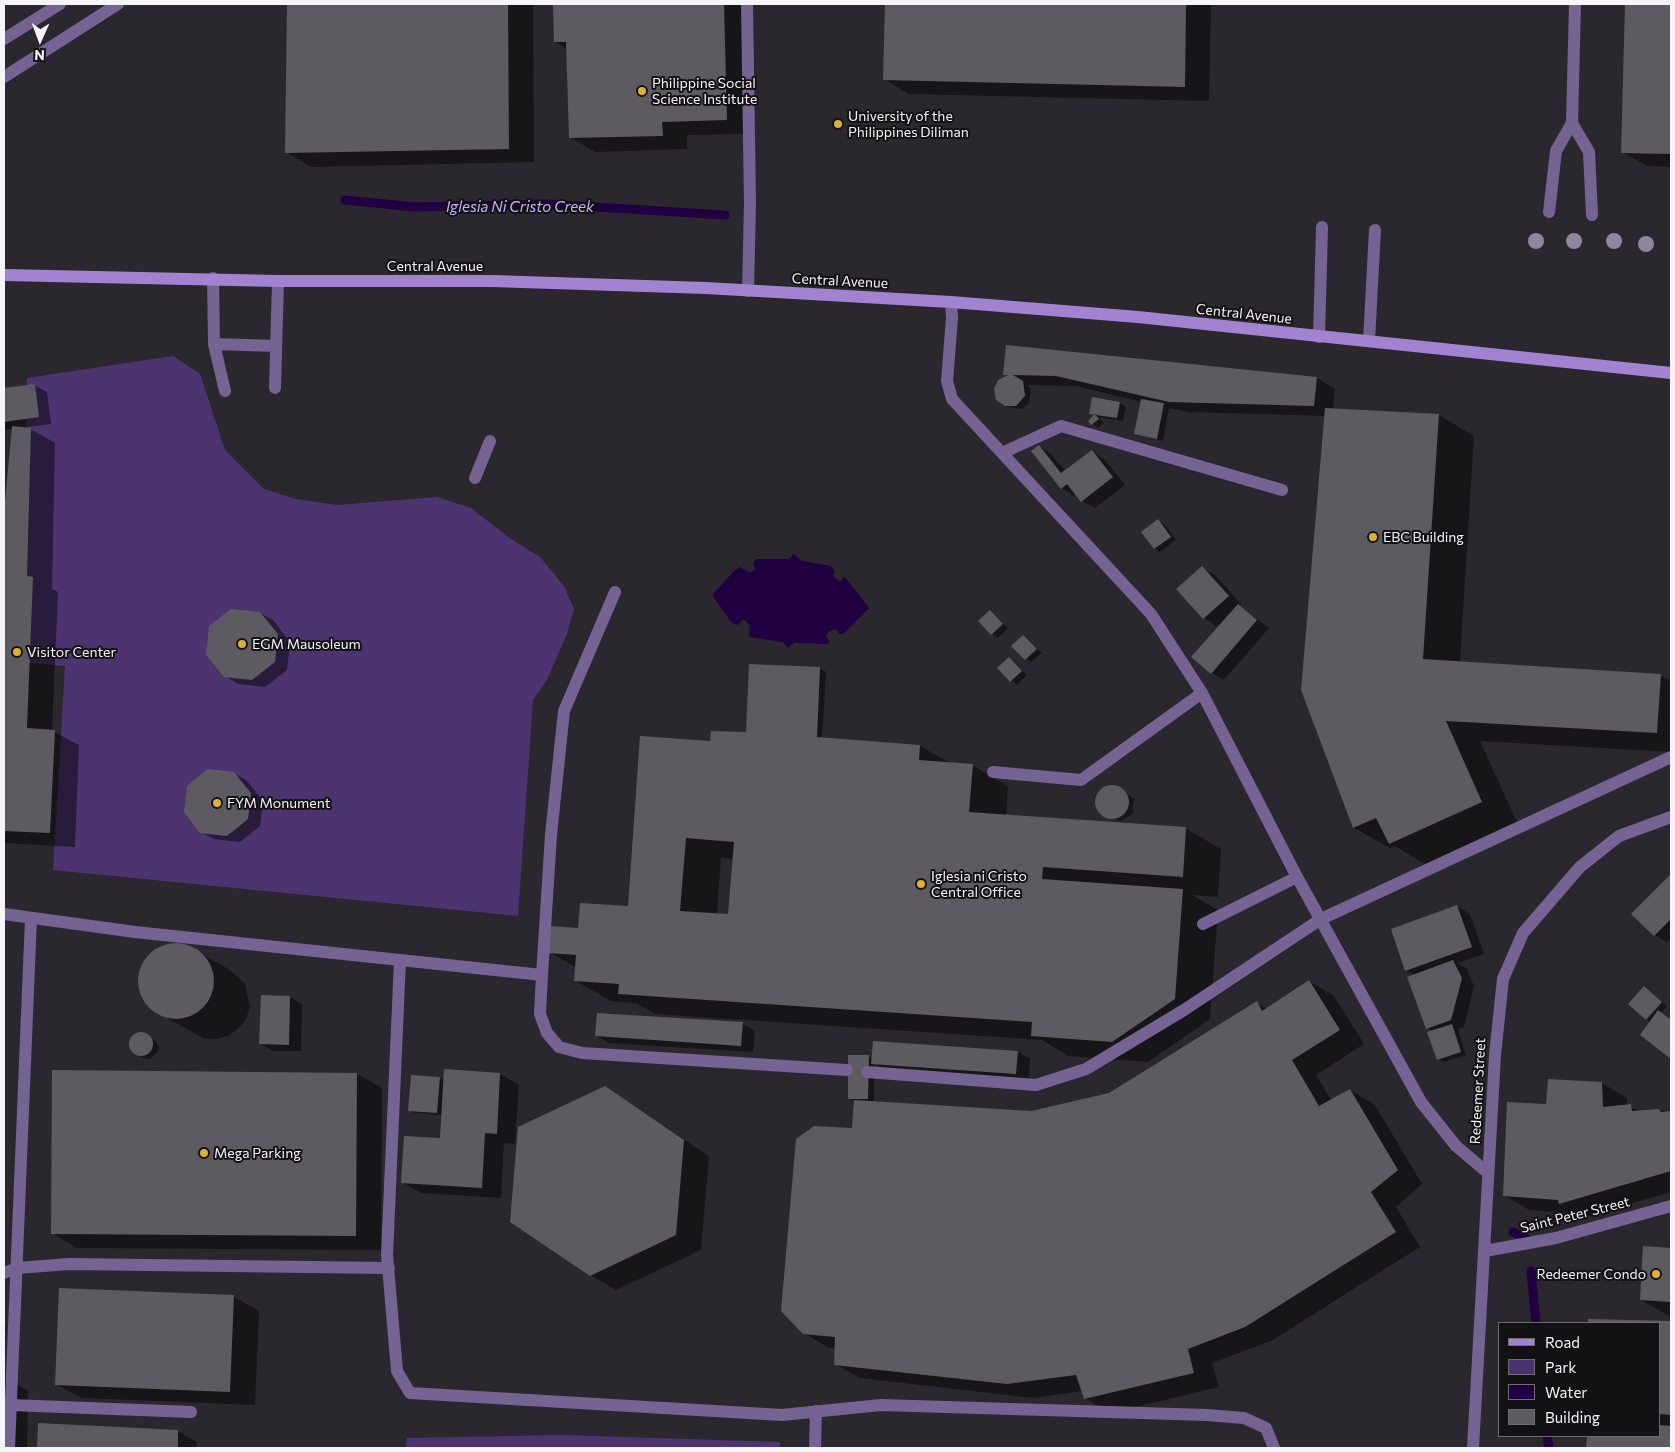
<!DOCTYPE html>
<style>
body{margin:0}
#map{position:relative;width:1675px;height:1452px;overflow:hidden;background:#2a282e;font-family:Commissioner,sans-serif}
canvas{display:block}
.frame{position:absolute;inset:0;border:5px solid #f5f4f8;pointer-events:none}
.legend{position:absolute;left:1498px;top:1322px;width:162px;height:115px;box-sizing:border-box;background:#121114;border:1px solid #6d6c6f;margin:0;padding:6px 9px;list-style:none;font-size:15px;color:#f5f4f8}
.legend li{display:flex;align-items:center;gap:10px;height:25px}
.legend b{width:25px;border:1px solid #6d6c6f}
.north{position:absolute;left:15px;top:15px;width:50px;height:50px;-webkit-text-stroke:4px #121114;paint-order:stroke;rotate:182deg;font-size:14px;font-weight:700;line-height:20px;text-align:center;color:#f5f4f8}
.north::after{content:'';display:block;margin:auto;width:18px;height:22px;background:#f5f4f8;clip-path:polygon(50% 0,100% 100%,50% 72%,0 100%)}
</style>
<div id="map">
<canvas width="1675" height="1452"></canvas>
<div class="frame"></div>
<ul class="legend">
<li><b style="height:6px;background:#a183d2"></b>Road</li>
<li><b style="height:14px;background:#4d3370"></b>Park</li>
<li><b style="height:14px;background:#200040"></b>Water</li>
<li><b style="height:14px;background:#5d5b61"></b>Building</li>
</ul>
<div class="north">N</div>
</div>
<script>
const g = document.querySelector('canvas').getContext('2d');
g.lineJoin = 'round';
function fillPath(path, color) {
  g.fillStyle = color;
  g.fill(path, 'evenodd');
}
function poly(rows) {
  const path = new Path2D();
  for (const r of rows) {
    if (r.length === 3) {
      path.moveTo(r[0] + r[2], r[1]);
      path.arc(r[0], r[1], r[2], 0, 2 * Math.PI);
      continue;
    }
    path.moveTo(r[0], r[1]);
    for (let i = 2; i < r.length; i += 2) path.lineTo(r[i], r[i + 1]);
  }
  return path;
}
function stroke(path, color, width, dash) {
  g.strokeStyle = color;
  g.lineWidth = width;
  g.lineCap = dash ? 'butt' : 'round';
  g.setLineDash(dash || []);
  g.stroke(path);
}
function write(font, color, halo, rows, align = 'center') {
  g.font = font + ' Commissioner,sans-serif';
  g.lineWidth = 4;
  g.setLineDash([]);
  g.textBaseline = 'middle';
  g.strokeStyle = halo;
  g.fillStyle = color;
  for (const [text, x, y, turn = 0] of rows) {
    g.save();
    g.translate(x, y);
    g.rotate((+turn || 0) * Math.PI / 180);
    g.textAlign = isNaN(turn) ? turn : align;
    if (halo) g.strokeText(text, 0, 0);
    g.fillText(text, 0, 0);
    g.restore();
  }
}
fillPath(poly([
 [173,356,200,374,225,450,264,489,296,499,337,505,437,497,471,508,511,539,540,557,564,586,574,609,567,634,547,680,533,700,518,916,53,870,65,666,17,662,27,378],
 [562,1435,780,1442,780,1448,406,1448,407,1438]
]), '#4d3370');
fillPath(poly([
 [794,554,802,561,831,566,835,572,833,576,840,582,844,577,846,578,869,608,843,634,839,634,836,629,828,632,826,636,830,642,827,644,794,643,788,648,783,642,749,637,750,626,745,620,742,620,739,625,732,623,712,595,736,569,740,567,750,573,755,569,753,564,756,559,789,559]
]), '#200040');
fillPath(poly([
 [288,4,533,4,534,162,311,167,286,152],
 [554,4,749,4,752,134,687,135,687,149,595,152,570,137,568,49,555,42],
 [886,4,1211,4,1209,101,909,94,884,79],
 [1627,4,1671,4,1671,167,1647,166,1622,152],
 [1005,374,1317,378,1335,389,1333,410,1439,415,1474,436,1460,662,1660,675,1671,681,1671,752,1480,741,1517,822,1425,864,1395,846,1390,848,1354,828,1303,690,1325,416,1189,412,1169,408,1163,441,1135,433,1142,402,1076,386,1027,385,1031,390,1029,403,1022,409,1007,407,1001,403,1009,377],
 [34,385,47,392,51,424,27,427,55,443,52,589,58,592,52,731,79,745,75,847,4,843,4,526,13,429,4,430,4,389],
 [1120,403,1126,407,1123,421,1099,417,1104,423,1098,428,1089,421,1096,416,1091,413],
 [1039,446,1051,454,1066,472,1092,451,1104,459,1125,485,1095,508,1082,501,1076,494,1074,496,1062,488],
 [1158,521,1164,524,1176,540,1160,552,1154,548],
 [1202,568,1215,575,1241,604,1239,606,1269,628,1224,680,1211,673,1226,620,1216,626,1204,618,1177,589],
 [990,611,1008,628,998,638,992,634],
 [260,613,273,620,290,642,287,670,265,687,238,684,225,676],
 [1023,636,1042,653,1031,662,1026,659],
 [1009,658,1027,675,1017,685,999,668],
 [820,668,826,672,822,740,920,746,950,763,972,765,1008,786,1006,816,1185,828,1221,849,1218,897,1192,895,1218,910,1210,1019,1148,1062,1068,1056,1042,1040,655,1014,636,1003,611,1001,576,981,577,968,549,952,579,929,630,908,711,742,754,735],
 [721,858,734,859,729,916,717,915],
 [234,773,247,781,263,801,260,826,240,842,214,839,201,832],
 [1110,786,1120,788,1134,799,1133,813,1121,821,1104,815,1097,807,1100,792],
 [1671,876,1671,938,1667,942,1655,935,1633,914],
 [1457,906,1470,914,1484,954,1457,963,1466,968,1474,986,1464,1027,1458,1029,1466,1055,1444,1062,1438,1059,1433,1031,1427,1028,1415,975,1406,970],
 [181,945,193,949,230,970,245,984,250,1007,246,1019,238,1029,228,1036,216,1039,203,1038,155,1011,145,1002,141,991,142,968,148,958,166,946],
 [1309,981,1334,996,1364,1044,1316,1075,1332,1101,1350,1090,1375,1105,1422,1184,1396,1207,1420,1247,1271,1341,1212,1363,1219,1387,1110,1413,1085,1398,1083,1391,1033,1398,860,1378,835,1364,836,1348,829,1348,804,1333,853,1129,855,1102,849,1098,868,1056,873,1059,1018,1052,1030,1059,1029,1080,885,1070,874,1064,874,1103,1032,1112,1109,1095,1257,1003,1268,1009],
 [1650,991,1667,1006,1661,1013,1671,1020,1671,1057,1641,1035,1651,1022,1646,1019],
 [290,997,302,1004,301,1051,273,1051,261,1044],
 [742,1023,755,1031,753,1052,609,1043,597,1036],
 [138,1034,155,1040,159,1046,157,1053,150,1059,142,1058,130,1048,130,1041],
 [357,1074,382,1088,381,1250,77,1248,52,1233],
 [500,1074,519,1085,515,1144,504,1143,501,1198,421,1193,402,1182,441,1140,443,1115,415,1113,409,1110,440,1078,445,1081],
 [1602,1083,1627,1098,1627,1106,1641,1111,1659,1110,1671,1113,1671,1192,1585,1217,1578,1213,1529,1210,1504,1195,1548,1105],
 [605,1087,709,1156,701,1250,616,1290,590,1275],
 [1644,1247,1671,1249,1671,1317,1641,1300],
 [234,1297,259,1311,255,1405,81,1398,56,1384],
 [1590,1320,1671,1323,1671,1448,1587,1448,1588,1436,1659,1436,1659,1323,1589,1323],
 [4,1325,6,1326,4,1356],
 [4,1377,28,1391,27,1448,4,1448],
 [39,1425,178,1431,197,1442,197,1448,38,1448]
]), '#0007');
stroke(poly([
 [345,200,415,207,547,204,725,215],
 [1513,1232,1527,1239],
 [1531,1271,1536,1323],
 [1547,1436,1549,1448]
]), '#200040', 9);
fillPath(poly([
 [287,4,508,4,509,149,285,153],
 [553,4,724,4,727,120,662,122,663,136,569,138,566,42,554,42],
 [885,4,1186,4,1185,87,883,80],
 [1625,4,1671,4,1671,154,1621,153],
 [1006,345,1317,377,1314,406,1169,402,1056,376,1013,375,1023,381,1025,396,1016,406,1005,406,996,400,994,389,998,380,1008,375,1003,375],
 [35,384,39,417,4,422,4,388],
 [1092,397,1120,402,1117,418,1089,414],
 [1141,399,1164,403,1157,439,1134,434],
 [1325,408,1439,414,1423,659,1661,674,1657,733,1446,721,1482,802,1389,844,1376,818,1353,828,1301,690],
 [1095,414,1099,419,1091,425,1088,421],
 [12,426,31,428,27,576,33,577,27,728,55,730,50,833,4,831,4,512],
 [1039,445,1061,473,1092,450,1113,477,1081,502,1067,484,1061,489,1031,451],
 [1158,519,1171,537,1154,549,1141,532],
 [1202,566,1229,596,1203,619,1176,589],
 [1238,604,1257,620,1211,674,1191,657],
 [231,609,260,612,278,634,275,662,252,680,224,677,206,655,209,626],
 [990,610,1003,624,991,635,978,621],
 [1023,635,1037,649,1025,660,1011,646],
 [1009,657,1022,671,1010,682,997,668],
 [749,664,820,667,817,737,920,745,919,760,973,764,969,812,1186,827,1183,877,1043,867,1042,879,1183,889,1175,999,1112,1042,1031,1036,1032,1022,618,994,619,984,574,981,576,955,548,953,550,926,578,928,580,903,628,906,640,736,710,741,711,731,746,732],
 [686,838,734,842,728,914,680,911],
 [208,769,234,772,251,793,248,819,227,836,200,833,184,812,187,786],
 [1112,802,17],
 [1671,874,1671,919,1654,936,1631,914],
 [1457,905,1472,947,1405,971,1391,929],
 [176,981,38],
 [1453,960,1462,978,1451,1020,1426,1029,1407,977],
 [1309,980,1340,1030,1292,1060,1319,1106,1350,1089,1398,1170,1371,1192,1396,1232,1245,1327,1188,1349,1194,1373,1084,1399,1076,1375,1007,1384,834,1365,835,1337,803,1334,781,1311,796,1139,814,1126,852,1128,854,1100,1031,1111,1109,1093,1257,1001,1262,1011],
 [1644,986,1662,1002,1646,1020,1628,1004],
 [261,995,290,996,289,1045,259,1044],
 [1658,1010,1671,1020,1671,1059,1640,1035],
 [597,1013,743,1022,741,1046,595,1036],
 [1452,1024,1461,1052,1437,1060,1427,1032],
 [141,1044,12],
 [873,1041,1018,1051,1016,1074,871,1064],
 [848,1055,869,1055,868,1099,848,1099],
 [444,1069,500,1073,497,1134,485,1133,482,1188,401,1183,404,1136,440,1138],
 [52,1070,357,1073,356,1236,51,1234],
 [411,1075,440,1077,437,1113,408,1111],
 [1548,1079,1602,1082,1603,1107,1631,1104,1632,1111,1659,1109,1661,1112,1671,1111,1671,1171,1559,1204,1558,1200,1503,1196,1507,1102,1546,1104],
 [605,1086,684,1140,676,1235,590,1276,510,1222,518,1127],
 [1643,1246,1671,1248,1671,1302,1640,1300],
 [59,1288,234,1295,230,1392,55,1385],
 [1588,1319,1671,1321,1671,1415,1659,1414,1659,1323,1588,1323],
 [38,1423,178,1430,178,1448,37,1448],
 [1659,1425,1671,1426,1671,1448,1586,1448,1587,1436,1659,1436]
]), '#5d5b61');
stroke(poly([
 [747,4,750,203,748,291],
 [4,39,60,4],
 [4,77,118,4],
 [1572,123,1589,152,1592,215],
 [1549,212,1556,151,1572,123,1575,4],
 [213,278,214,344,225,391],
 [951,302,952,318,947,381,952,399,1151,614,1202,693,1297,877,1421,1102,1456,1146,1488,1173],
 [1319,337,1322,227],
 [1369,341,1375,230],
 [214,344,276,346],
 [275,388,278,281],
 [1002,453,1061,426,1282,490],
 [475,478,490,441],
 [615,592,564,711,551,835,542,975,540,1014,547,1033,559,1047,582,1053,847,1070],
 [993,772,1081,780,1202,693],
 [4,914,135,932,542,975],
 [1203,924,1297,877],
 [400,960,387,1255,397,1371,410,1393,782,1415,881,1405,1207,1415,1244,1418,1266,1428,1274,1448],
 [867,1072,1036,1085,1086,1069,1184,1010,1321,919,1671,757],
 [4,1273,17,1268,69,1264,389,1268],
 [11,1405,191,1412],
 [9,1448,31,918],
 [815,1448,816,1411]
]), '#756394', 12);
stroke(poly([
 [1485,1251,1556,1238,1671,1206],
 [1473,1448,1495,1055,1503,979,1523,933,1580,867,1619,836,1671,817]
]), '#756394', 12);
stroke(poly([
 [4,275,278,281,492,281,706,288,951,302,1138,317,1671,373]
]), '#a183d2', 12);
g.fillStyle = '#8f869f';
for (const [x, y] of [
 [1536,241],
 [1574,241],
 [1614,241],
 [1646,244]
]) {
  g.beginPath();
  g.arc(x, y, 8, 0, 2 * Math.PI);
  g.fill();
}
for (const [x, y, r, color] of [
 [642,91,5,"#dab333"],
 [838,124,5,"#dab333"],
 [1373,537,5,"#dab333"],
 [242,644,5,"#dab333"],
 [17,652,5,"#dab333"],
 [217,803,5,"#dab333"],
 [921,884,5,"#dab333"],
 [204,1153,5,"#dab333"],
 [1656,1274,5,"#dab333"]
]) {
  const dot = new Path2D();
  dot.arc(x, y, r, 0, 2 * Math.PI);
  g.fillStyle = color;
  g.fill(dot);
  stroke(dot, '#121114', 2);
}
write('14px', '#f5f4f8', '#121114', [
 ["Philippine Social",652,83],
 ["Science Institute",652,99],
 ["University of the",848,116],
 ["Philippines Diliman",848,132],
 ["EBC Building",1383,537],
 ["EGM Mausoleum",252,644],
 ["Visitor Center",27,652],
 ["FYM Monument",227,803],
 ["Iglesia ni Cristo",931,876],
 ["Central Office",931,892],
 ["Mega Parking",214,1153],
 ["Redeemer Condo",1646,1274,"right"]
], 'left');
write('14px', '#f5f4f8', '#121114', [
 ["Central Avenue",435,266],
 ["Central Avenue",840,281,3],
 ["Central Avenue",1244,314,6],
 ["Redeemer Street",1478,1091,-87],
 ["Saint Peter Street",1575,1215,-14]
]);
write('italic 15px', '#cbadfd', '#121114', [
 ["Iglesia Ni Cristo Creek",520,207]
]);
</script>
